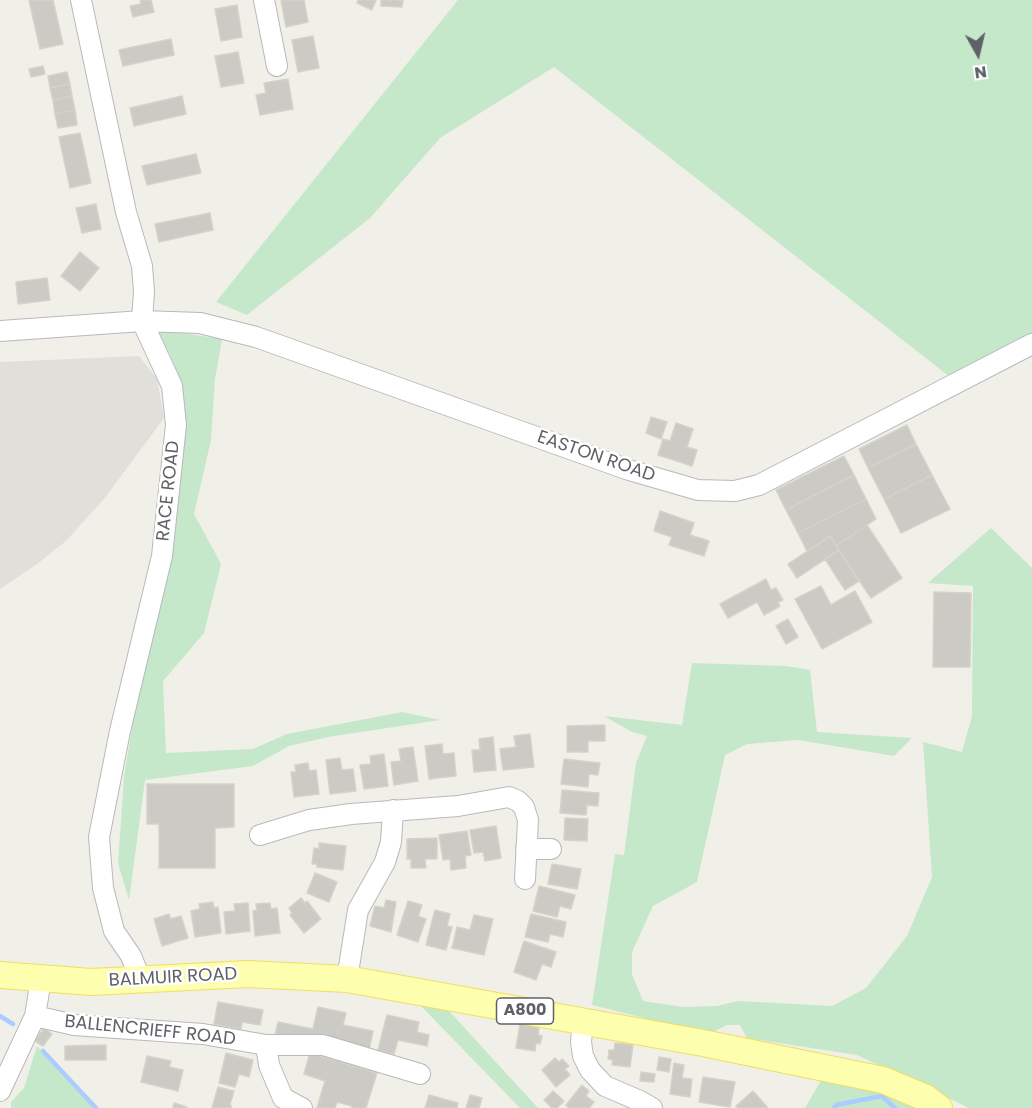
<!DOCTYPE html>
<style>
body{margin:0}
#map{position:relative;width:1032px;height:1108px;overflow:hidden;background:#f1f0e8;font-family:Poppins,sans-serif}
canvas{display:block}
.north{position:absolute;left:948px;top:24px;width:60px;height:60px;-webkit-text-stroke:4px #fff;paint-order:stroke;rotate:172deg;font-size:16px;font-weight:700;line-height:24px;text-align:center;color:#5f6167}
.north::after{content:'';display:block;margin:auto;width:21px;height:27px;background:#5f6167;clip-path:polygon(50% 0,100% 100%,50% 72%,0 100%)}
</style>
<div id="map">
<canvas width="1032" height="1108"></canvas>
<div class="north">N</div>
</div>
<script>
const g = document.querySelector('canvas').getContext('2d');
g.lineJoin = 'round';
function fillPath(path, color) {
  g.fillStyle = color;
  g.fill(path, 'evenodd');
}
function poly(rows) {
  const path = new Path2D();
  for (const r of rows) {
    path.moveTo(r[0], r[1]);
    for (let i = 2; i < r.length; i += 2) path.lineTo(r[i], r[i + 1]);
  }
  return path;
}
function stroke(path, color, width, dash) {
  g.strokeStyle = color;
  g.lineWidth = width;
  g.lineCap = dash ? 'butt' : 'round';
  g.setLineDash(dash || []);
  g.stroke(path);
}
function write(font, color, halo, rows, align = 'center') {
  g.font = font + ' Poppins,sans-serif';
  g.lineWidth = 5;
  g.setLineDash([]);
  g.textBaseline = 'middle';
  g.strokeStyle = halo;
  g.fillStyle = color;
  for (const [text, x, y, turn = 0] of rows) {
    g.save();
    g.translate(x, y);
    g.rotate((+turn || 0) * Math.PI / 180);
    g.textAlign = isNaN(turn) ? turn : align;
    if (halo) g.strokeText(text, 0, 0);
    g.fillText(text, 0, 0);
    g.restore();
  }
}
fillPath(poly([
 [139,356,157,379,164,418,104,499,66,541,37,564,0,589,0,362]
]), '#e0dfda');
fillPath(poly([
 [458,0,1032,0,1032,333,950,377,554,67,440,138,370,218,247,315,216,302],
 [155,329,222,339,215,379,211,440,194,514,221,564,204,633,163,681,166,753,253,749,287,734,402,712,440,720,328,737,289,746,253,766,145,780,129,900,118,863,124,777,133,722,161,598,184,431,178,374,169,352],
 [991,528,1032,568,1032,1108,969,1108,857,1055,747,1038,740,1025,727,1025,709,1034,592,1005,615,854,624,855,636,763,647,736,632,732,604,716,682,725,692,663,786,666,810,670,817,732,912,738,894,756,798,740,747,744,725,755,697,882,653,906,632,952,632,974,643,1001,683,1007,717,1006,738,1001,832,1006,866,988,907,936,932,877,923,742,962,752,972,716,973,586,928,583],
 [439,1000,538,1108,520,1108,420,1005],
 [37,1046,57,1067,96,1108,11,1108,11,1102,24,1088],
 [823,1077,863,1083,925,1108,805,1108]
]), '#c5e7ca');
stroke(poly([
 [0,1016,13,1024],
 [43,1051,96,1108],
 [834,1108,836,1105,882,1096,895,1108]
]), '#aaccfe', 4.5);
const building = poly([
 [29,0,53,0,63,44,40,49,29,0],
 [140,0,151,0,154,12,133,17,130,6,141,4,140,0],
 [281,0,304,0,308,22,286,27,281,0],
 [358,0,376,0,372,10,357,3,358,0],
 [381,0,403,0,402,7,381,6,381,0],
 [237,5,242,37,221,41,215,9,237,5],
 [313,36,319,68,298,72,292,40,313,36],
 [171,39,174,55,123,66,119,50,171,39],
 [238,52,244,83,221,87,215,56,238,52],
 [43,66,45,74,31,77,29,69,43,66],
 [67,72,70,84,50,88,48,76,67,72],
 [288,79,293,109,260,115,256,95,266,93,264,83,288,79],
 [70,84,72,96,53,100,50,88,70,84],
 [72,96,75,110,55,114,53,100,72,96],
 [182,96,186,114,134,126,130,108,182,96],
 [75,110,77,125,58,128,55,114,75,110],
 [80,133,91,183,70,188,59,137,80,133],
 [196,154,201,173,147,185,142,166,196,154],
 [96,204,101,229,82,233,76,208,96,204],
 [210,213,213,230,159,242,155,224,210,213],
 [80,252,99,268,80,291,61,276,80,252],
 [47,278,50,300,18,304,16,282,47,278],
 [651,417,667,422,661,439,646,433,651,417],
 [676,423,693,429,687,447,697,450,692,466,658,455,663,439,670,441,676,423],
 [907,425,916,444,868,468,859,449,907,425],
 [916,444,932,475,884,499,868,468,916,444],
 [844,456,854,475,786,510,776,490,844,456],
 [854,475,866,499,798,533,786,510,854,475],
 [932,475,950,509,901,533,884,499,932,475],
 [866,499,876,519,836,546,830,536,807,551,798,533,866,499],
 [660,511,694,523,690,535,709,541,704,556,669,545,672,537,654,531,660,511],
 [867,525,902,578,871,598,836,546,867,525],
 [830,536,839,550,797,578,788,564,830,536],
 [839,550,859,581,845,590,825,559,839,550],
 [766,579,771,590,776,588,783,600,778,602,780,606,764,615,757,602,728,618,720,604,766,579],
 [821,586,831,605,855,591,872,622,822,649,795,599,821,586],
 [934,592,971,593,970,667,933,667,934,592],
 [788,619,798,637,786,644,776,626,788,619],
 [605,725,605,741,588,741,588,752,567,752,567,726,605,725],
 [530,734,534,767,503,770,500,749,516,747,514,736,530,734],
 [493,737,496,770,474,772,472,750,480,750,479,739,493,737],
 [442,744,443,754,454,753,456,776,429,779,425,746,442,744],
 [413,747,418,781,394,785,391,762,401,761,399,749,413,747],
 [384,754,388,786,364,789,360,765,371,764,370,756,384,754],
 [340,758,342,770,353,769,356,791,330,794,326,760,340,758],
 [564,759,600,763,598,775,589,774,588,787,561,784,564,759],
 [308,763,309,771,316,770,319,794,294,797,291,772,296,772,295,765,308,763],
 [147,784,234,784,234,827,215,828,215,868,159,868,159,824,147,824,147,784],
 [562,790,599,793,598,806,587,805,586,815,560,813,562,790],
 [565,818,588,819,587,841,564,840,565,818],
 [496,826,501,858,485,861,483,852,474,853,470,830,496,826],
 [467,831,471,855,465,856,466,868,451,870,450,859,443,860,439,835,467,831],
 [437,838,437,859,425,859,426,868,411,868,411,859,407,859,407,839,437,838],
 [319,843,346,846,343,870,317,867,317,864,312,864,314,848,319,849,319,843],
 [552,864,581,869,577,889,548,884,552,864],
 [315,873,337,882,329,902,307,893,315,873],
 [539,886,575,895,571,909,560,906,557,917,533,911,539,886],
 [301,898,305,903,307,901,321,919,304,933,290,915,292,913,289,908,301,898],
 [386,900,396,902,391,932,370,926,375,906,384,908,386,900],
 [408,901,422,905,418,916,426,919,418,942,397,935,408,901],
 [213,902,214,908,218,907,221,933,195,937,191,911,200,909,199,904,213,902],
 [248,903,250,931,226,934,224,912,235,911,234,904,248,903],
 [270,903,271,909,277,908,280,933,255,936,253,911,257,910,256,904,270,903],
 [435,910,450,914,447,926,452,927,446,950,426,945,435,910],
 [169,914,171,919,181,916,188,938,162,946,154,919,169,914],
 [531,914,566,922,563,937,550,934,548,942,525,937,531,914],
 [474,915,493,919,484,955,452,948,457,927,470,930,474,915],
 [524,941,556,952,551,967,542,964,536,980,514,972,524,941],
 [218,1002,263,1010,260,1025,242,1022,241,1029,214,1024,218,1002],
 [318,1007,346,1013,343,1025,373,1031,369,1050,275,1036,278,1022,313,1029,318,1007],
 [387,1015,419,1022,417,1032,429,1035,427,1046,398,1040,394,1054,378,1050,387,1015],
 [520,1024,539,1028,538,1035,542,1036,540,1044,536,1043,535,1051,516,1048,520,1024],
 [44,1028,52,1034,43,1046,35,1041,44,1028],
 [615,1043,633,1045,630,1067,612,1065,613,1060,608,1059,609,1050,614,1050,615,1043],
 [106,1045,106,1060,65,1060,65,1046,106,1045],
 [226,1053,253,1060,249,1077,239,1074,235,1087,219,1083,226,1053],
 [310,1053,377,1073,366,1108,352,1108,352,1106,337,1102,335,1108,317,1108,325,1081,304,1074,310,1053],
 [147,1056,171,1061,169,1067,183,1070,178,1091,141,1082,147,1056],
 [659,1057,671,1059,669,1072,657,1070,659,1057],
 [555,1058,559,1062,562,1059,569,1066,565,1069,570,1075,556,1087,542,1070,555,1058],
 [674,1063,684,1065,682,1078,692,1079,690,1097,670,1094,674,1063],
 [641,1072,655,1074,654,1082,640,1081,641,1072],
 [703,1077,735,1082,730,1107,699,1102,703,1077],
 [582,1085,589,1091,586,1096,594,1102,589,1108,569,1108,566,1105,582,1085],
 [218,1087,234,1091,230,1104,232,1108,212,1108,218,1087],
 [553,1091,564,1101,557,1108,552,1108,544,1100,553,1091],
 [753,1091,768,1108,738,1108,736,1106,753,1091],
 [429,1095,458,1103,457,1108,425,1108,429,1095],
 [470,1095,482,1098,479,1108,466,1108,470,1095],
 [174,1103,187,1107,187,1108,173,1108,174,1103]
]);
fillPath(building, '#cccac4');
stroke(building, '#d5d3c6', 1.5);
const minor = poly([
 [81,0,126,212,142,266,144,291,142,321,172,386,176,425,162,556,120,731,99,837,103,888,114,931,131,956,141,980],
 [264,0,277,66],
 [0,331,142,321,200,323,256,337,629,470,698,490,735,491,759,485,1032,344],
 [260,835,309,820,351,814,458,806,509,797,518,801,524,807,528,820,525,879],
 [526,849,551,849],
 [347,979,358,910,385,862,391,842,393,810],
 [35,1016,74,1025,203,1034,266,1045,323,1045,420,1074],
 [583,1022,581,1042,583,1056,590,1070,605,1086,640,1101,652,1108],
 [266,1045,269,1065,283,1098,302,1108],
 [0,1091,35,1016,41,979]
]);
const major = poly([
 [0,975,91,982,248,974,347,979,703,1043,883,1080,926,1098,939,1108]
]);
stroke(minor, '#b8b9bd', 22);
stroke(major, '#f0de61', 28);
stroke(minor, '#fff', 20);
stroke(major, '#fefeaf', 26);
for (const [x, y, w] of [
 [525,1011,57]
]) {
  const box = new Path2D();
  box.roundRect(x - w / 2, y - 13, w, 26, 4.5);
  g.fillStyle = '#fff';
  g.fill(box);
  stroke(box, '#5f6167', 1.5);
}
write('bold 16px', '#5f6167', null, [
 ["A800",525,1011]
]);
write('18px', '#5f6167', '#fff', [
 ["EASTON ROAD",596,457,19],
 ["RACE ROAD",169,491,-84],
 ["BALMUIR ROAD",173,978,-3],
 ["BALLENCRIEFF ROAD",150,1031,6]
]);
</script>
